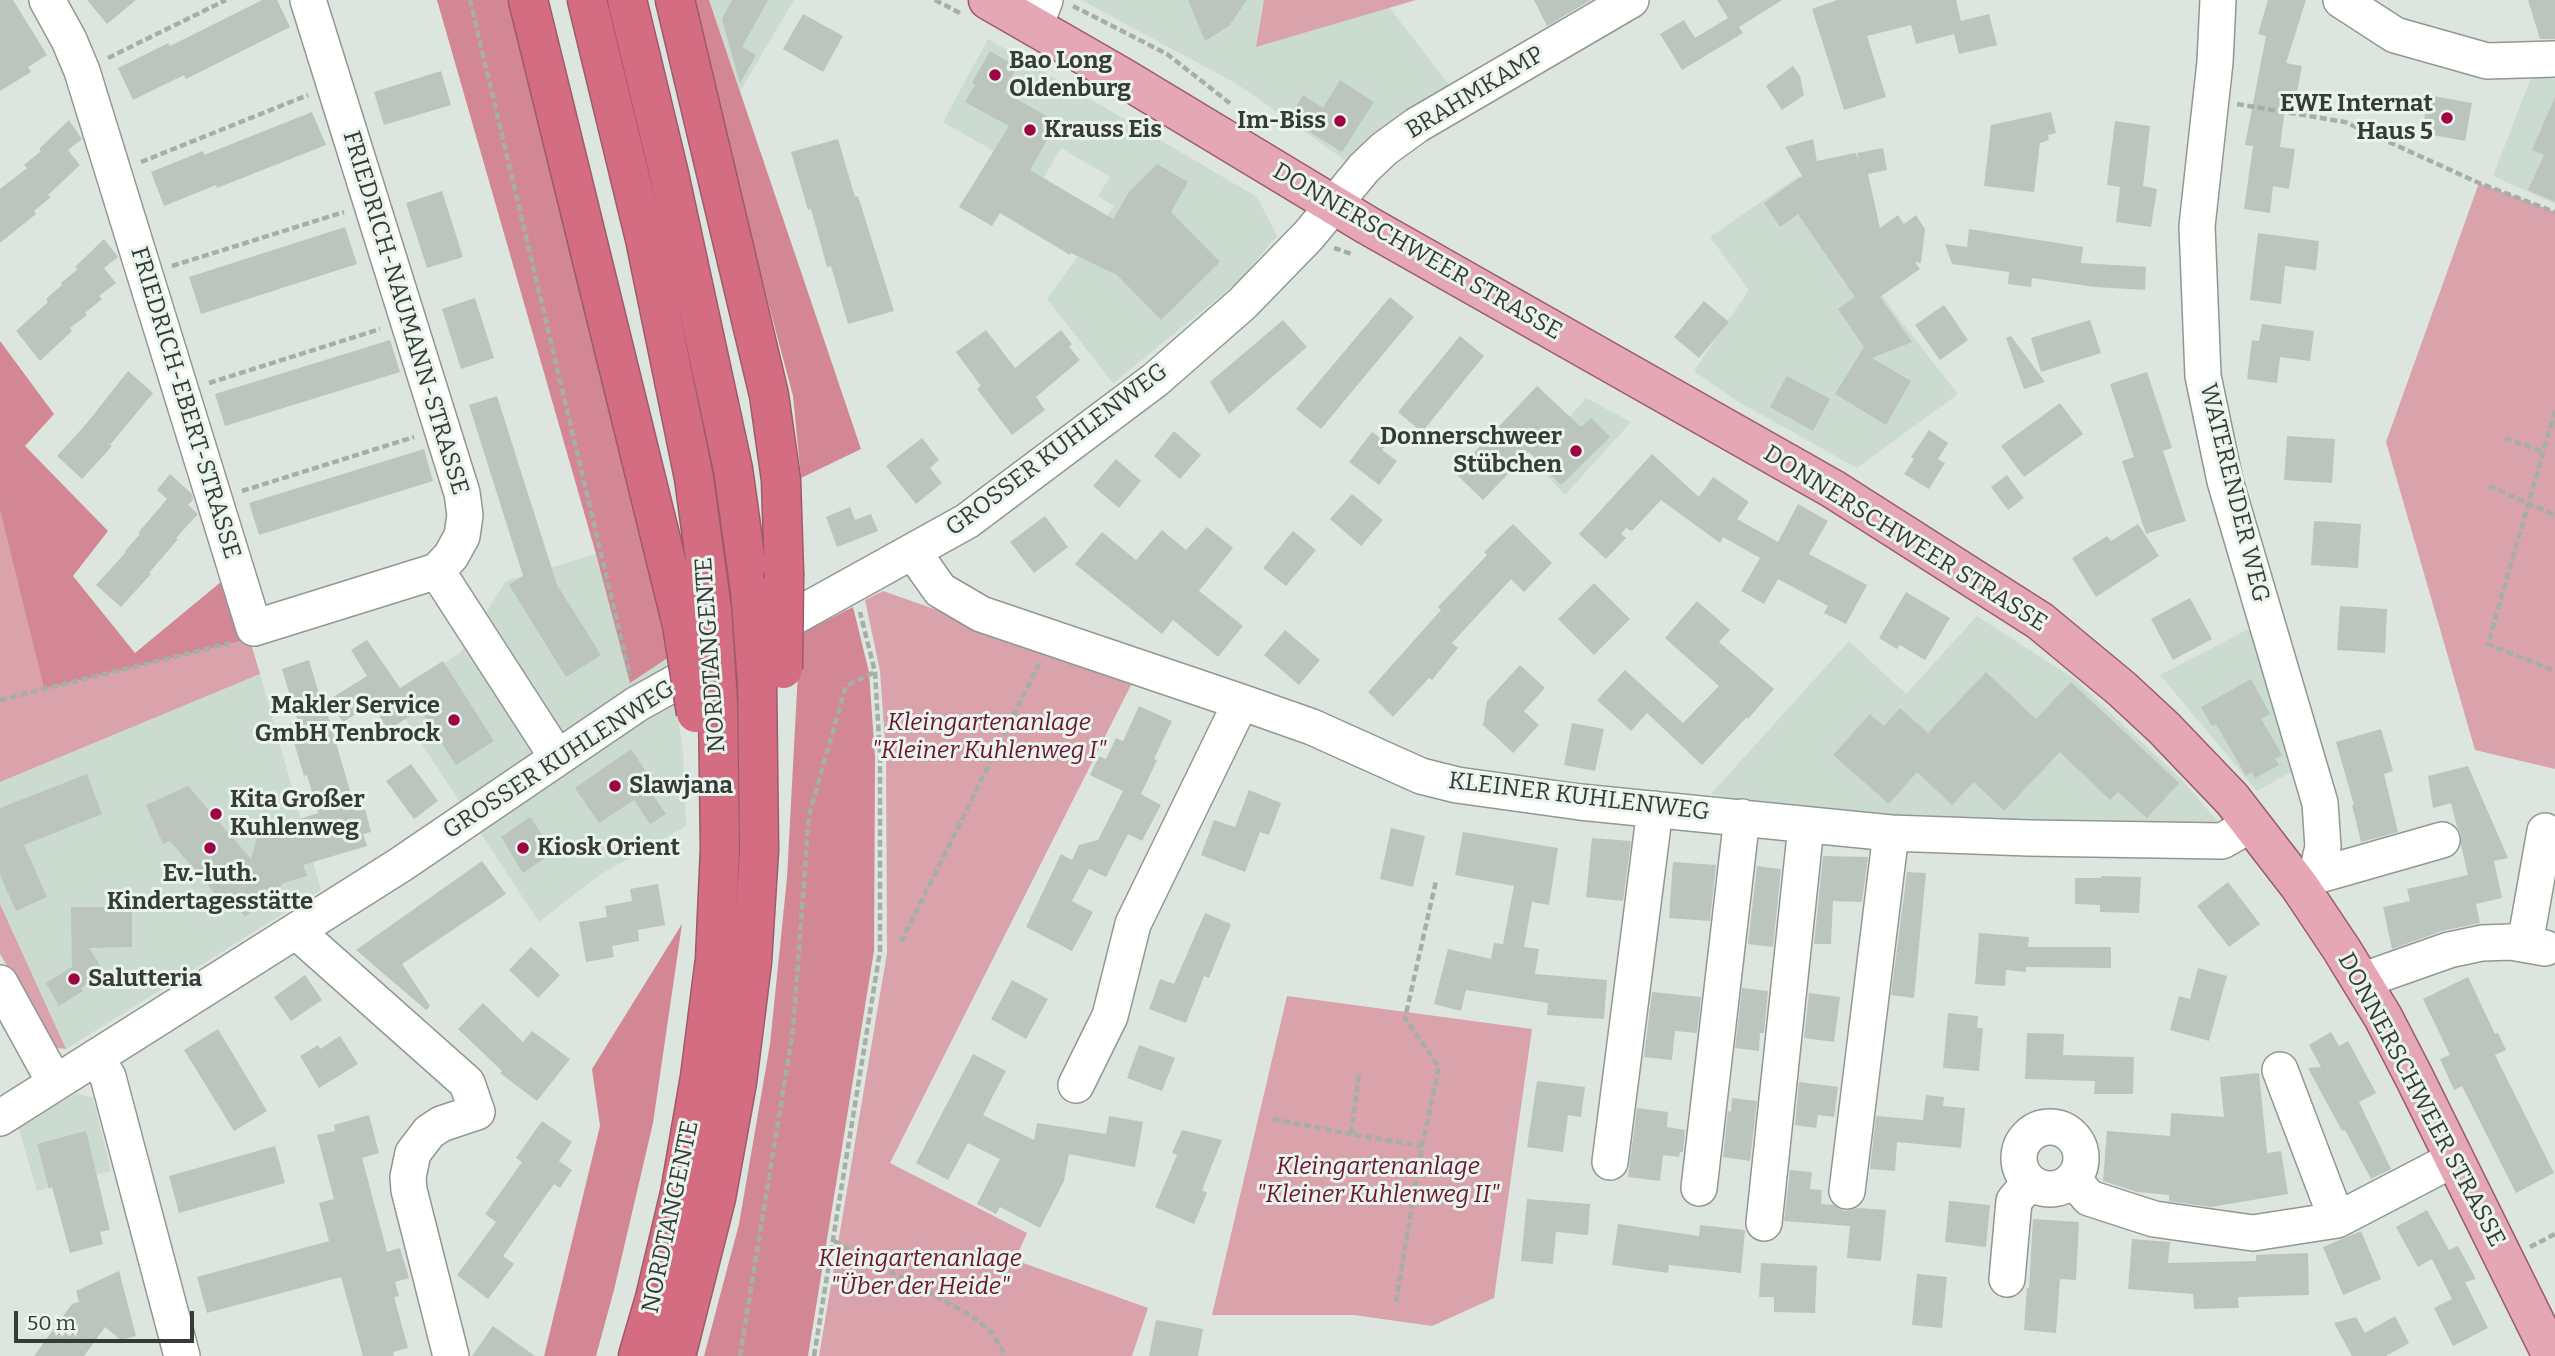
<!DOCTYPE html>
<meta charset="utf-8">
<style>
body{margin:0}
#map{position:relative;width:2555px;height:1356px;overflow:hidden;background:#dce6de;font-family:Bitter,serif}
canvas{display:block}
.scale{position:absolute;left:14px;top:1311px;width:180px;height:32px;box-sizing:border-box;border:4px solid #373b38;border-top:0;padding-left:9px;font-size:21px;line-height:24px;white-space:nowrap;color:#373b38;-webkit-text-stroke:5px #e9f4ec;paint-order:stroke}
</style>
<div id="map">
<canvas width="2555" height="1356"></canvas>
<div class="scale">50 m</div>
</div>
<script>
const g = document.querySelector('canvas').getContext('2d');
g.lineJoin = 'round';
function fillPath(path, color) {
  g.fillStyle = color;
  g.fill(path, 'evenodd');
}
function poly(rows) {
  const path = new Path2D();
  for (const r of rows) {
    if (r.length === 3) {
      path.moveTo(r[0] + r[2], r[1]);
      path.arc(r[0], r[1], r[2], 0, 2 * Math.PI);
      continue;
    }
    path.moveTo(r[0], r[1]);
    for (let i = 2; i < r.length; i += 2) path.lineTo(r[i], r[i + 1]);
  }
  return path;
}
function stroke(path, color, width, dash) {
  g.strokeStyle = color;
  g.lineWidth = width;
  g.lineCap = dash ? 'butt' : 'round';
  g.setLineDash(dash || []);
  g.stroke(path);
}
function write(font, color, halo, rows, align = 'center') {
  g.font = font + ' Bitter,serif';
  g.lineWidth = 6;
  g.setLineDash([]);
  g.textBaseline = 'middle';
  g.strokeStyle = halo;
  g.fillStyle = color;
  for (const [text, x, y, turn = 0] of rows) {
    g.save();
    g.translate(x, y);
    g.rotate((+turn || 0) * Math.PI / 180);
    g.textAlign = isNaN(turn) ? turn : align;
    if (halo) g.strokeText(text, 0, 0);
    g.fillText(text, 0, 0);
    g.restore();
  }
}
fillPath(poly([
 [709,0,794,0,740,91,740,90],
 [1081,0,1264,0,1256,47,1389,7,1453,90,1392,121,1349,163,1237,84],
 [988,39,1257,197,1277,236,1238,282,1113,383,1047,299,1114,206,1098,196,1110,177,1061,148,1043,179,943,122],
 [2555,44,2555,204,2493,176,2543,47],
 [1799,176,1896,315,1958,394,1857,468,1737,401,1694,371,1749,290,1710,237],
 [1586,398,1631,422,1565,495,1533,461],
 [596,554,630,682,669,657,683,752,686,826,601,874,539,922,392,699,461,652,506,581],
 [1977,616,2073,678,2182,780,2218,822,2090,826,1780,811,1711,794,1849,641,1906,694],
 [2260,623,2296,769,2257,791,2160,675],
 [260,674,321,890,66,1049,0,904,0,782],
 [77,1093,93,1098,111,1171,37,1191,18,1126]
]), '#cbdbcf');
fillPath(poly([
 [1264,0,1416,0,1256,47],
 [2479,183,2555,212,2555,769,2475,750,2386,442],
 [0,511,44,689,241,641,252,647,260,674,0,782],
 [883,591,1134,679,890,1163,1027,1233,1015,1260,1148,1308,1132,1356,819,1356,887,953,886,755,880,671,865,600],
 [0,904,66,1049,56,1048,0,954],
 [1287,996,1532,1029,1494,1298,1432,1326,1354,1315,1212,1315]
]), '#daa2ab');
fillPath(poly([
 [437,0,510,0,669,657,630,683,596,554],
 [688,0,709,0,861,449,801,478,793,396],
 [0,341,54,414,25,446,108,531,73,576,135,653,222,581,241,641,44,689,0,511],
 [853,607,869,672,875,757,874,951,808,1356,704,1356,739,1224,770,1044,787,878,800,634],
 [682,924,653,1123,614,1290,596,1356,544,1356,600,1126,592,1069]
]), '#d38795');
fillPath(poly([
 [0,0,13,0,47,55,28,67,31,72,0,91],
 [87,0,136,0,107,24],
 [262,0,277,0,290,27,186,79,184,75,133,100,118,68,168,43,170,46],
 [732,0,768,0,742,47,756,55,740,83,722,19],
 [1188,0,1247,0,1229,26,1205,41],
 [1534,0,1591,0,1547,26],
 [1717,0,1782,0,1739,27,1743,33,1682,70,1660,34,1684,20,1695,38,1728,18],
 [1837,0,1956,0,1961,21,1989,14,1997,45,1959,54,1954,34,1916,44,1911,25,1867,36,1886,97,1844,110,1812,9],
 [2268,0,2306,0,2286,63,2302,66,2295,103,2286,101,2280,147,2295,149,2289,189,2273,186,2270,213,2244,209,2253,146,2245,145,2266,36,2258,34],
 [2528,0,2555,0,2555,39,2540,39],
 [803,14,843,36,823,72,783,49],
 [990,51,1017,67,1004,92,1057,122,1030,170,1113,219,1129,192,1157,164,1188,182,1171,212,1220,262,1161,320,1117,275,1071,253,1070,255,1000,213,992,226,959,207,1009,126,965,102,975,85,972,83],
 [1793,66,1800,76,1804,95,1782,110,1766,86],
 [441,71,451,105,384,125,374,92],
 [1340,80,1374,102,1342,152,1308,131,1310,127,1291,114,1303,95,1323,108],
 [2428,95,2472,103,2465,141,2422,133],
 [2555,97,2555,202,2528,190,2544,155,2532,150],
 [312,112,326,145,217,188,216,185,164,206,151,172,203,151,204,155],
 [2051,112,2056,133,2048,135,2049,140,2040,143,2034,192,1984,186,1991,125],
 [69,120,82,139,68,150,80,165,48,195,51,197,34,211,36,214,0,243,0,189,27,168,24,165,41,151,39,149],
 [2115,121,2150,126,2143,186,2157,189,2151,227,2116,222,2120,187,2107,185],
 [838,139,855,197,858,196,894,311,848,324,831,266,827,267,811,209,808,210,791,152],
 [1813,139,1817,161,1855,153,1859,159,1857,153,1883,148,1887,170,1868,174,1880,228,1898,215,1904,224,1916,215,1925,229,1921,263,1915,262,1920,269,1880,297,1912,342,1872,358,1911,381,1886,425,1835,394,1864,347,1838,309,1855,297,1798,214,1780,227,1764,203,1802,176,1785,147],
 [442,191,463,257,427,268,406,203],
 [345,227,357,264,201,314,189,277],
 [1969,229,2083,247,2081,263,2146,267,2145,290,2095,287,2032,278,2031,287,2008,284,2009,272,1952,264,1945,244,1967,247],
 [2258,233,2319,241,2316,270,2285,266,2281,304,2250,300],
 [104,239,118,257,104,268,116,283,99,296,102,299,85,313,87,315,70,328,72,331,40,361,16,331,48,302,46,299,62,285,61,283,78,269,75,267],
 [1390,297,1414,317,1321,429,1296,409],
 [475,298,494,358,461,369,442,309],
 [1704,301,1729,322,1699,358,1674,337],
 [1944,305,1968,340,1940,360,1915,325],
 [1283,320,1307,347,1229,414,1210,382],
 [2090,320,2101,353,2041,372,2031,338],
 [2262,324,2314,331,2310,361,2280,357,2277,383,2247,379,2252,340,2259,341],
 [986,330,1015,368,1061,330,1072,344,1069,347,1080,360,1036,397,1045,410,1012,435,977,389,981,386,956,352],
 [1460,336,1484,356,1422,432,1398,412],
 [2011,336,2045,382,2024,389,2006,338],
 [390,340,400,372,225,426,215,394],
 [128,371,153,393,110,445,112,446,82,479,57,456,87,423],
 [2147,372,2172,448,2163,451,2186,521,2146,534,2122,461,2134,457,2110,384],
 [1787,376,1830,399,1813,431,1770,407],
 [1537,386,1581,427,1591,418,1610,437,1561,485,1529,452,1483,500,1455,473],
 [497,396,557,585,601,655,566,677,509,585,523,576,469,405],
 [2060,403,2083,434,2024,477,2001,446],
 [1929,430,1948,443,1938,459,1945,463,1929,489,1904,474,1914,459,1911,457],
 [1174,431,1201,455,1180,479,1154,456],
 [1372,432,1387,443,1382,450,1397,461,1379,485,1349,462],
 [2287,436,2335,439,2332,483,2284,480],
 [922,438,939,460,930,468,942,483,916,504,886,466],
 [424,449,433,481,259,535,249,503],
 [1652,454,1699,497,1713,477,1749,502,1737,519,1778,542,1798,504,1828,521,1809,554,1867,585,1846,624,1824,613,1828,606,1778,579,1764,604,1741,591,1760,558,1723,537,1720,543,1661,500,1632,531,1626,528,1621,534,1626,538,1606,559,1579,534],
 [1116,459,1141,481,1119,508,1093,486],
 [170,474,192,494,193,500,188,505,198,514,176,538,178,539,149,573,151,574,121,607,96,585,126,552,125,551,140,534,138,533,167,499,157,490],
 [2007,475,2024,498,2008,510,1991,487],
 [1352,494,1383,520,1361,546,1330,519],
 [850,507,855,520,871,514,878,531,837,547,826,517],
 [1045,516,1068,547,1034,573,1010,542],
 [2314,521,2361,524,2358,568,2311,565],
 [1513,524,1552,563,1524,592,1511,579,1452,643,1458,648,1432,680,1429,678,1393,717,1368,692,1441,610,1438,607,1487,555,1484,552],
 [2138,524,2159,556,2096,597,2072,558,2107,536,2111,541],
 [1207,527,1233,548,1199,591,1243,626,1218,657,1173,620,1162,634,1075,564,1102,532,1136,560,1162,530,1186,550],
 [1293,531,1316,550,1286,586,1263,568],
 [1594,583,1630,619,1594,655,1558,619],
 [1906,592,1950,618,1925,660,1900,645,1897,649,1879,638],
 [2190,598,2212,639,2173,660,2151,619],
 [1697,601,1730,630,1719,642,1774,689,1748,719,1747,717,1702,765,1647,713,1631,731,1597,700,1625,670,1683,723,1719,686,1665,638],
 [2340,606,2387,609,2385,653,2337,650],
 [1285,630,1320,660,1299,685,1264,655],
 [367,640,400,688,443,661,494,741,456,765,420,710,388,730,372,704,343,722,327,701,367,676,351,650],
 [309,660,322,704,324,702,356,811,365,809,371,832,363,834,367,846,303,865,307,876,284,883,245,917,225,893,219,898,170,841,163,844,146,805,188,786,251,859,259,832,318,813,307,775,304,776,289,725,298,722,282,669],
 [1520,665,1545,688,1524,711,1539,725,1513,753,1483,725,1487,701],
 [1986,672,2036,719,2071,682,2179,783,2147,818,2118,792,2110,800,2060,752,2004,811,1974,782,1952,805,1917,772,1889,804,1833,755,1870,714,1884,726,1900,708,1928,733],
 [2251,679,2270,714,2261,719,2282,755,2275,759,2279,765,2255,778,2252,772,2246,776,2216,724,2212,726,2201,707],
 [1139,706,1172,721,1154,759,1157,760,1141,794,1161,805,1142,841,1128,834,1106,877,1089,869,1072,901,1093,912,1072,951,1026,927,1061,854,1072,860,1079,845,1098,840,1123,791,1090,775,1099,756,1106,759,1116,738,1123,741],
 [1572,723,1604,729,1595,771,1564,765],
 [2381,729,2393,771,2384,774,2398,832,2361,842,2352,805,2354,805,2336,742],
 [631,749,655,785,649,789,666,814,650,824,634,800,599,823,575,788],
 [411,764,438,801,414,819,386,781],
 [2468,766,2508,858,2494,861,2502,898,2476,904,2480,923,2442,931,2392,949,2383,907,2410,901,2407,889,2468,875,2461,845,2461,835,2457,827,2451,803,2433,808,2428,776],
 [87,774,102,814,24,845,47,897,16,911,0,875,0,808],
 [1249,790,1281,803,1269,835,1260,832,1245,872,1201,855,1214,820,1235,827],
 [530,817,554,852,523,873,501,837],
 [1391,828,1425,836,1413,887,1380,879],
 [1463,832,1558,848,1549,905,1532,902,1524,947,1539,949,1535,974,1607,980,1604,1019,1547,1015,1548,1003,1466,990,1461,1011,1434,1004,1448,949,1491,959,1494,943,1503,944,1514,886,1455,875],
 [1592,838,1631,841,1623,901,1586,897],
 [1823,856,1868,857,1862,902,1833,901,1831,944,1814,944],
 [482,861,506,894,402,964,430,1006,426,1010,356,950],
 [1673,862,1716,865,1710,921,1669,918],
 [1757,866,1781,869,1773,947,1748,944],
 [1907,872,1926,873,1914,998,1891,995],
 [2101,876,2141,877,2139,913,2100,912,2100,905,2075,904,2075,878,2101,878],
 [2228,882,2260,924,2229,947,2197,906],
 [658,884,665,925,638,930,639,941,612,946,614,957,586,962,579,922,607,917,605,906,632,901,630,889],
 [71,907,132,907,132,947,89,948,105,973,81,988,83,991,59,1006,46,983,72,967],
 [1205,913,1231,924,1209,978,1204,976,1186,1023,1149,1009,1160,979,1174,984],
 [1979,933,2029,937,2028,947,2111,947,2111,968,2026,967,2026,972,2006,970,2005,986,1975,984],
 [531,947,560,975,538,998,509,970],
 [2198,968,2227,976,2209,1041,2170,1030,2179,996,2190,999],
 [305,975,322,1000,291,1021,274,997],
 [2468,977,2495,1034,2498,1033,2506,1050,2495,1055,2554,1173,2516,1193,2462,1086,2454,1090,2440,1059,2450,1055,2423,999],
 [1012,980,1048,999,1026,1039,991,1019],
 [1742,988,1768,991,1764,1033,1760,1033,1759,1051,1735,1048],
 [1652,992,1701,997,1697,1033,1675,1031,1672,1060,1644,1057],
 [1809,993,1840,997,1834,1042,1804,1038],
 [483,1003,523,1042,532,1031,570,1059,537,1101,500,1073,502,1071,458,1029],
 [1948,1013,1978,1016,1977,1028,1983,1028,1979,1071,1943,1068],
 [218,1029,267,1111,234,1131,184,1050],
 [2331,1032,2339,1046,2348,1041,2376,1093,2359,1102,2391,1169,2371,1179,2345,1130,2342,1131,2308,1068,2321,1067,2309,1045],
 [2027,1033,2064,1034,2063,1055,2134,1057,2133,1094,2094,1094,2095,1081,2025,1079],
 [340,1036,358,1064,319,1088,300,1056,318,1045,320,1049],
 [1139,1045,1175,1058,1162,1091,1127,1078],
 [973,1054,1006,1071,983,1115,1034,1140,1037,1123,1106,1134,1109,1116,1143,1122,1135,1167,1069,1154,1064,1181,1040,1228,1000,1207,996,1214,977,1204,1000,1159,968,1143,948,1180,916,1163],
 [2259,1073,2267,1153,2281,1151,2288,1194,2211,1207,2169,1201,2169,1195,2137,1192,2103,1181,2107,1131,2170,1136,2171,1113,2224,1117,2220,1077],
 [1537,1081,1585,1087,1581,1117,1568,1115,1563,1152,1527,1147],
 [1799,1082,1838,1087,1834,1117,1818,1115,1816,1128,1795,1125],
 [1926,1095,1944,1097,1943,1106,1965,1108,1961,1148,1897,1142,1895,1171,1870,1169,1876,1116,1923,1120],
 [1732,1098,1757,1101,1750,1161,1723,1157,1728,1111,1731,1112],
 [1637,1108,1668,1112,1667,1127,1685,1130,1683,1152,1680,1152,1679,1157,1663,1155,1660,1181,1628,1177],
 [369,1115,379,1153,362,1158,387,1252,400,1248,409,1278,395,1282,399,1296,394,1297,408,1348,393,1352,394,1356,363,1356,341,1277,207,1313,197,1277,329,1241,319,1203,334,1199,317,1135,335,1131,334,1125],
 [542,1121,572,1142,559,1161,572,1170,560,1188,554,1184,503,1256,514,1264,488,1299,457,1275,496,1222,485,1214,522,1162,516,1158],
 [1182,1130,1222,1140,1202,1190,1207,1193,1194,1224,1155,1207,1177,1155,1172,1153],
 [86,1131,110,1230,100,1232,103,1244,70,1253,52,1187,49,1189,37,1144],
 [275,1146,285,1183,179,1213,169,1176],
 [1790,1170,1812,1172,1810,1189,1822,1190,1821,1204,1833,1205,1845,1211,1858,1208,1886,1210,1881,1261,1847,1258,1850,1226,1784,1221],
 [1527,1199,1590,1204,1588,1235,1556,1232,1553,1264,1521,1261],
 [1949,1201,1990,1205,1986,1247,1945,1242],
 [2427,1210,2449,1250,2458,1246,2476,1279,2465,1282,2488,1328,2453,1346,2434,1308,2452,1299,2432,1259,2418,1267,2396,1227],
 [2033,1219,2079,1222,2076,1280,2060,1279,2056,1333,2024,1330,2027,1288,2029,1288],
 [1618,1224,1699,1236,1700,1225,1745,1230,1741,1273,1669,1265,1668,1273,1612,1265],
 [2361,1231,2381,1279,2343,1295,2323,1247],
 [2132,1239,2170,1242,2168,1263,2256,1261,2256,1255,2308,1253,2309,1295,2238,1297,2239,1308,2194,1309,2193,1294,2128,1289],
 [1761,1263,1817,1266,1815,1313,1774,1312,1774,1297,1759,1297],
 [119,1271,136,1336,121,1340,105,1327,84,1356,34,1356,72,1304,79,1302,76,1291],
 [1917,1274,1947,1277,1942,1328,1912,1325],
 [2395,1316,2409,1343,2386,1356,2352,1356,2334,1323,2356,1317,2365,1333],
 [1156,1320,1203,1329,1198,1356,1149,1356],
 [493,1326,535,1356,472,1356]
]), '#bbc5bd');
const minor = poly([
 [47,0,69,40,82,71,254,628,437,571],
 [308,0,462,493,465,515,462,536,451,556,437,571,557,757],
 [2218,0,2215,62,2197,226,2203,376,2225,481,2320,803,2323,847,2316,876,2300,887],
 [2341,0,2395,35,2487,61,2555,59],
 [1035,26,1045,0],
 [914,553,940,590,981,614,1241,702,1312,727,1421,776,1457,785,1580,802,1891,833,2029,838,2222,841,2252,824],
 [2316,876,2442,840],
 [296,931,467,1083,477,1112,441,1124,429,1132,413,1153,408,1177,409,1190,451,1356],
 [2525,944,2545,831],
 [2361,981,2449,950,2482,943,2511,942,2545,948],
 [0,983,55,1083],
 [96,1057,108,1077,182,1356],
 [2280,1070,2337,1220],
 [1076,1085,1110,1016,1133,924,1241,702],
 [0,1118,400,865,637,704,967,521,1155,380,1242,304,1309,235,1364,168,1384,149,1417,125,1631,0],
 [2050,1158,31],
 [1610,1162,1655,809],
 [2073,1179,2089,1198,2154,1219,2253,1233,2337,1220,2454,1159],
 [1699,1188,1742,817],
 [1847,1191,1891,833],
 [1764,1223,1806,826],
 [2007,1279,2014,1201,2030,1182]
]);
const major = poly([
 [988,0,1122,77,1367,225,1833,489,2040,621,2122,689,2164,728,2232,799,2300,887,2342,950,2383,1017,2414,1077,2552,1356]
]);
const highway = poly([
 [528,0,682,625],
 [587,0,645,239,694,478,712,610],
 [627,0,669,174,733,469,750,591],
 [675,0,769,395,781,480,784,573],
 [638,1356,655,1298,680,1193,700,1077,715,959,720,849,718,702],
 [676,1356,716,1198,737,1082,752,962,759,850,757,682]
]);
stroke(minor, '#8f9991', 38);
stroke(major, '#9d5b68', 41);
stroke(highway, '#9d5b68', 41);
stroke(poly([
 [470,0,630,676],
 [935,0,962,14],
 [1073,6,1167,54,1231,104],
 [108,58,226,0],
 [2237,104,2345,122,2479,183,2555,212],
 [141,162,308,95],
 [1334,248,1352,254],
 [172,266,344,212],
 [209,383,380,329],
 [2555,411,2488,644,2555,671],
 [2505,438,2544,452],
 [2489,486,2555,515],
 [242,491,414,437],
 [0,700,230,643],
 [901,942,1039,664],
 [1359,1075,1351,1134,1422,1146],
 [1273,1119,1351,1134],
 [834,1241,972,1316,992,1333,1006,1356],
 [2530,1247,2555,1234],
 [1396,1302,1422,1146,1439,1067,1405,1018,1436,881],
 [740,1356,793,1030,809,815,846,686,875,672],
 [814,1356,880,951,880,755,875,672,860,612]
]), '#a6aea8', 4.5, [7, 3.5]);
stroke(minor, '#fff', 35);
stroke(major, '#e5a7b4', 38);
stroke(highway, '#d46c82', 38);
const highwayBridge = poly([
 [750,591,757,682],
 [712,610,718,702],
 [682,625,696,713],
 [783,669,784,573]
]);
stroke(highwayBridge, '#9d5b68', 41, []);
stroke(highwayBridge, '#d46c82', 38);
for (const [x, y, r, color] of [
 [995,75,7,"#a00343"],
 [2447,118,7,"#a00343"],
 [1340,121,7,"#a00343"],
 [1030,130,7,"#a00343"],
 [1576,451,7,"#a00343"],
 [454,720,7,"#a00343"],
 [615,786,7,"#a00343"],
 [216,814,7,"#a00343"],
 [210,848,7,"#a00343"],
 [523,848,7,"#a00343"],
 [74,979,7,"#a00343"]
]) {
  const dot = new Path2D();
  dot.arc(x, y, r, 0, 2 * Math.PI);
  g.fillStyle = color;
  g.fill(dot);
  stroke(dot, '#e9f4ec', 2.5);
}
write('bold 24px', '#373b38', '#e9f4ec', [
 ["Bao Long",1009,61],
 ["Oldenburg",1009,89],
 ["EWE Internat",2433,104,"right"],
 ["Haus 5",2433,132,"right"],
 ["Im-Biss",1326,121,"right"],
 ["Krauss Eis",1044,130],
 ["Donnerschweer",1562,437,"right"],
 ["Stübchen",1562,465,"right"],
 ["Makler Service",440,706,"right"],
 ["GmbH Tenbrock",440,734,"right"],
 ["Slawjana",629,786],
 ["Kita Großer",230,800],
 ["Kuhlenweg",230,828],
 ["Kiosk Orient",537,848],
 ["Ev.-luth.",210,874,"center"],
 ["Kindertagesstätte",210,902,"center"],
 ["Salutteria",88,979]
], 'left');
write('24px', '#373b38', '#e9f4ec', [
 ["BRAHMKAMP",1475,93,-31],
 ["DONNERSCHWEER STRASSE",1417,252,30],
 ["FRIEDRICH-NAUMANN-STRASSE",405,313,73],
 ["FRIEDRICH-EBERT-STRASSE",185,403,73],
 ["GROSSER KUHLENWEG",1057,450,-37],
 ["WATERENDER WEG",2234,493,76],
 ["DONNERSCHWEER STRASSE",1905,539,32],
 ["NORDTANGENTE",711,655,-94],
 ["GROSSER KUHLENWEG",559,760,-33],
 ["KLEINER KUHLENWEG",1579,797,7],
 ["DONNERSCHWEER STRASSE",2421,1100,62],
 ["NORDTANGENTE",671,1217,-78]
]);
write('italic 24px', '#6e1330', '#e9f4ec', [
 ["Kleingartenanlage",989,723],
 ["\"Kleiner Kuhlenweg I\"",989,751],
 ["Kleingartenanlage",1378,1167],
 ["\"Kleiner Kuhlenweg II\"",1378,1195],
 ["Kleingartenanlage",920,1259],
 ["\"Über der Heide\"",920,1287]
]);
</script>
